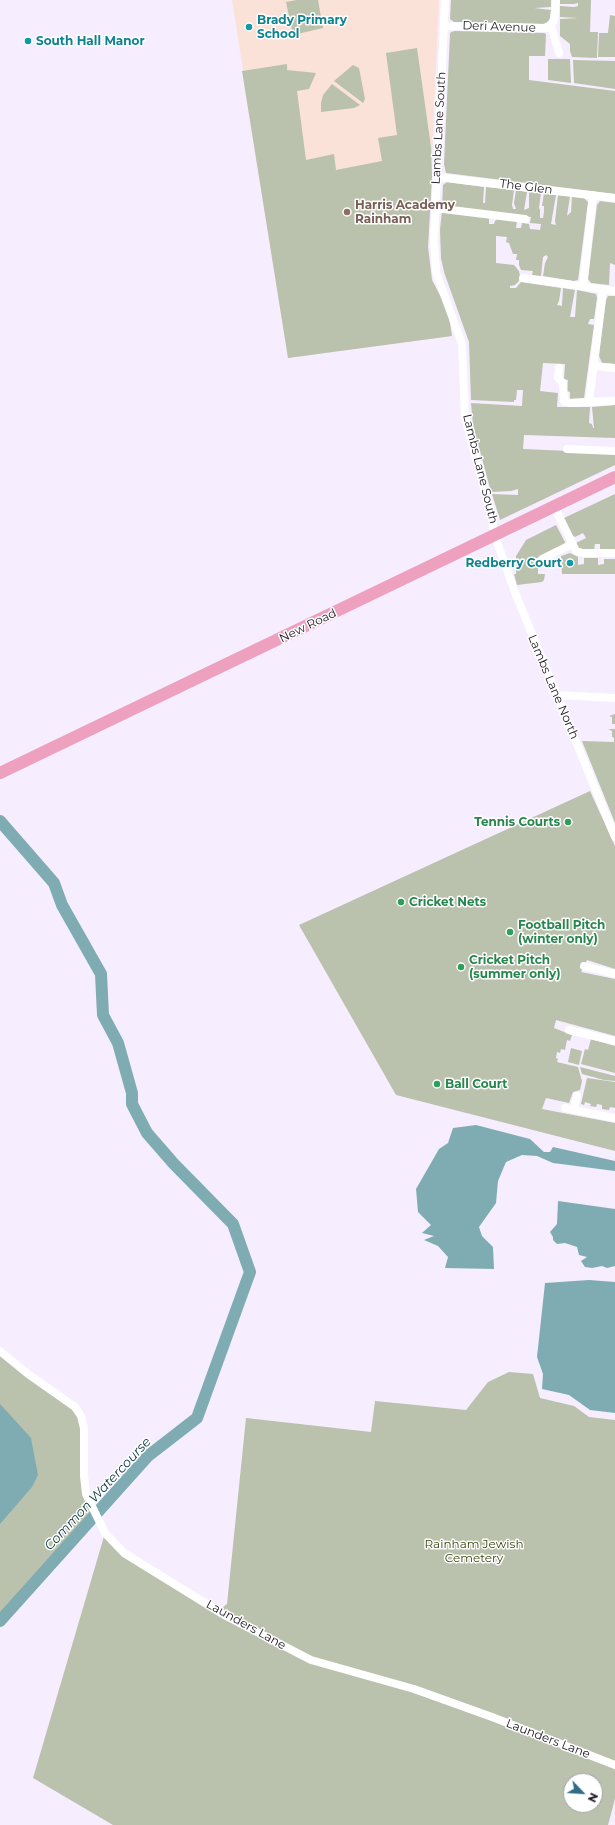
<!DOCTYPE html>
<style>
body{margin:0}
#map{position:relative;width:615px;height:1825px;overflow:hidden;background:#f6edff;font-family:Montserrat,sans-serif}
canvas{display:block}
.north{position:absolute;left:563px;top:1773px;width:40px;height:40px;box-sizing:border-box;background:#fff;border:1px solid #a5a3a7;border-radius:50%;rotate:115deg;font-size:11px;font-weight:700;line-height:16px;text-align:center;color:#1e1823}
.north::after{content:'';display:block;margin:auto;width:14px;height:18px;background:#306d84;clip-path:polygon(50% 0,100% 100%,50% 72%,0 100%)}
</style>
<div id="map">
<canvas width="615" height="1825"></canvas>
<div class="north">N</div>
</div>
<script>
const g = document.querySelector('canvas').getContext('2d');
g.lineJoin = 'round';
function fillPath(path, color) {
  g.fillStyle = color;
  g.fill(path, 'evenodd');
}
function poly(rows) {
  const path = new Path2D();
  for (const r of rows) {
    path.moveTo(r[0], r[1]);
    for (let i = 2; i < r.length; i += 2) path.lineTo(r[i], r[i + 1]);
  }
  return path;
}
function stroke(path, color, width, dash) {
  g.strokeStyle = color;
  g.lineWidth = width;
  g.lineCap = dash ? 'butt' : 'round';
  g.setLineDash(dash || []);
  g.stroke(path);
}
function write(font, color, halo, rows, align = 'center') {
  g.font = font + ' Montserrat,sans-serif';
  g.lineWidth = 3;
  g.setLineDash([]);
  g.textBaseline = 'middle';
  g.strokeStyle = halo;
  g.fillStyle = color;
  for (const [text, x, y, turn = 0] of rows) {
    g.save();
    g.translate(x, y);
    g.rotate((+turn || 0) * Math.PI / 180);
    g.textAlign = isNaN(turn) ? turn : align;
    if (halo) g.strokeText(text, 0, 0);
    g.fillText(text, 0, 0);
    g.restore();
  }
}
fillPath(poly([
 [232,0,439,0,428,247,432,280,448,311,452,336,288,358]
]), '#fae2d8');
fillPath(poly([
 [297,0,318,0,323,28,293,35,286,2],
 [451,0,551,0,551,7,534,8,551,10,550,18,548,22,543,24,454,22,450,19],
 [560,0,591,0,590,32,598,32,597,58,572,57,570,51,570,44,560,36,560,19,578,18,560,17,560,6,574,7,578,6,578,3,574,4,560,4],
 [610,15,615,16,615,57,598,57,599,33,608,33],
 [455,31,544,33,546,34,545,56,529,56,529,80,615,91,615,194,446,173,444,164,450,34,451,32],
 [417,48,431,147,432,177,428,247,432,280,448,311,452,336,288,358,242,71,287,64,287,70,316,73,309,89,297,91,306,160,334,154,336,170,382,161,378,138,397,135,386,53],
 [548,59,570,59,571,83,548,80],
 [573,60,615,61,615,89,574,83],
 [353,65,359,68,365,99,363,103,334,81],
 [332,84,360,105,354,108,321,112,321,103,323,95],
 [447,182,484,187,483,203,485,203,486,187,514,190,512,205,513,209,516,209,514,203,516,190,527,192,524,210,529,208,529,192,541,193,539,208,540,210,540,218,543,218,544,212,544,206,542,206,544,193,556,195,551,224,556,225,555,221,558,195,570,196,567,216,571,212,572,196,584,198,588,202,578,280,574,281,543,276,545,263,548,257,546,255,543,257,541,276,532,275,533,271,521,270,519,265,519,260,516,260,517,254,513,254,509,243,506,242,507,237,496,236,496,263,514,265,519,271,520,276,519,281,515,285,510,286,510,288,516,288,521,282,561,288,559,301,557,305,562,306,563,288,575,290,570,317,575,317,577,290,596,294,597,298,594,319,590,319,588,324,594,325,584,398,570,399,570,392,567,391,568,380,564,379,565,364,543,363,540,391,558,393,557,407,590,407,589,423,592,424,593,428,594,428,592,407,615,405,615,438,524,435,523,449,615,453,615,465,500,520,492,494,518,495,518,489,511,491,491,492,473,425,471,403,522,406,523,390,517,390,516,400,514,400,514,402,471,400,469,342,444,272,441,258,440,230,442,211,489,218,489,224,494,224,495,221,498,218,517,220,516,228,521,228,522,223,529,224,530,229,540,230,541,224,530,223,531,217,442,207,443,185],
 [600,201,615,203,615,265,610,263,609,285,591,283,588,279,597,205],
 [608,296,615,296,615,364,602,363,599,356,606,300],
 [615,494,615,550,600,550,600,544,595,544,594,550,580,550,576,543,586,538,583,533,575,537,572,535,564,518],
 [556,525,566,544,539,558,534,558,534,563,538,565,538,574,545,574,544,580,542,582,517,585,514,574,516,574,516,556,526,540],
 [570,553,578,557,578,565,584,564,584,558,598,558,598,565,604,564,604,559,615,559,615,574,562,574,561,556],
 [615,714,615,823,582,741,614,742,614,738,612,737,612,731,608,729,615,729,615,724,612,724,612,717,609,716],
 [590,791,615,846,615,969,587,960,581,972,615,979,615,1036,556,1020,554,1028,572,1035,570,1041,567,1040,565,1050,561,1049,560,1053,557,1052,556,1058,558,1059,557,1062,578,1067,582,1081,580,1090,573,1092,569,1103,546,1098,542,1109,615,1123,615,1151,396,1095,299,925],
 [591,1039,615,1046,615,1073,581,1064,585,1049,588,1050],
 [571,1048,582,1051,579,1065,568,1062],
 [580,1067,615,1076,615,1081,604,1080,582,1074],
 [587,1078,615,1082,615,1108,610,1107,609,1110,602,1109,602,1105,597,1104,596,1107,590,1106,591,1104,585,1102,584,1105,581,1104],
 [0,1351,75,1407,84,1428,80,1447,86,1494,90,1512,0,1618],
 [509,1372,533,1374,540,1398,574,1406,589,1417,615,1420,615,1799,608,1825,113,1825,33,1778,105,1533,124,1553,218,1611,227,1604,246,1418,371,1432,375,1401,466,1410,488,1382],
 [571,1781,595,1781,595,1805,571,1805]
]), '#bac1ac');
fillPath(poly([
 [476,1125,530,1139,544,1152,550,1152,553,1147,615,1161,615,1171,553,1163,537,1156,522,1155,506,1162,498,1181,496,1203,479,1227,482,1236,493,1247,494,1269,445,1268,448,1257,438,1246,424,1240,434,1236,422,1233,431,1225,418,1212,416,1189,439,1149,448,1143,453,1128],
 [558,1201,615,1209,615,1266,607,1268,602,1266,592,1268,585,1267,581,1261,587,1257,579,1255,577,1247,565,1243,557,1244,553,1240,553,1237,550,1232,557,1224],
 [589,1280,615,1282,615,1413,590,1410,569,1395,542,1389,543,1374,537,1357,545,1283],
 [0,1404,31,1438,38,1475,32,1487,0,1524]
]), '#7facb3');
stroke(poly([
 [0,821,54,883,62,905,101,974,103,1015,118,1043,132,1093,132,1104,147,1133,174,1164,233,1224,250,1272,197,1418,148,1456,0,1621]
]), '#7facb3', 12);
stroke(poly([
 [445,0,434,241,436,272,462,344,465,418,490,510,495,536,514,590,615,837],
 [551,25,559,53],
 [444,26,547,28,554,21,556,0],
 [437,177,615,198],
 [435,208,525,219],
 [523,278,615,291],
 [583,286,593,195],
 [603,289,589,402,615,401],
 [593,366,615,368],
 [559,368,558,378,563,383,564,401,570,403,589,402],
 [567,449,615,451],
 [554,506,576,551,583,553,615,553],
 [542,559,572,544],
 [557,695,615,698],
 [584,966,615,974],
 [569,1030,615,1041],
 [565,1108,615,1118],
 [574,1109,577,1096],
 [0,1351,28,1374,75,1407,81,1416,84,1428,84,1476,86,1494,105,1533,124,1553,226,1616,311,1660,414,1689,492,1717,615,1765]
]), '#fff', 8);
stroke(poly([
 [0,773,615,477]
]), '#eea1bf', 12);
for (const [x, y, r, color] of [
 [249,27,4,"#0f9aa8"],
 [28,41,4,"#0f9aa8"],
 [347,212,4,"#8d6e63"],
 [570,563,4,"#0f9aa8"],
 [568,822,4,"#2e9e5b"],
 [401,902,4,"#2e9e5b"],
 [510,932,4,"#2e9e5b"],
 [461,967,4,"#2e9e5b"],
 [437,1084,4,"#2e9e5b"]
]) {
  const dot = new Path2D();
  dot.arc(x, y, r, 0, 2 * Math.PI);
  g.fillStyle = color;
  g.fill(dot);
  stroke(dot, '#fff', 1.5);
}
write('bold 12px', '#0d838f', '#fff', [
 ["Brady Primary",257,20],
 ["School",257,34],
 ["South Hall Manor",36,41],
 ["Redberry Court",562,563,"right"]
], 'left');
write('12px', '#1e1823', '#fff', [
 ["Deri Avenue",499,27,2],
 ["Lambs Lane South",439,128,-87],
 ["The Glen",526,187,7],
 ["Lambs Lane South",480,469,76],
 ["New Road",308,626,-26],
 ["Lambs Lane North",553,687,67],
 ["Launders Lane",246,1625,29],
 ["Launders Lane",548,1739,21]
]);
write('bold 12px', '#785e54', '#fff', [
 ["Harris Academy",355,205],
 ["Rainham",355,219]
], 'left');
write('bold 12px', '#27864d', '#fff', [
 ["Tennis Courts",560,822,"right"],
 ["Cricket Nets",409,902],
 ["Football Pitch",518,925],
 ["(winter only)",518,939],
 ["Cricket Pitch",469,960],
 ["(summer only)",469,974],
 ["Ball Court",445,1084]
], 'left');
write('12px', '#38450d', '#fff', [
 ["Rainham Jewish",474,1544],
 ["Cemetery",474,1558]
]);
write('italic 13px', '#09373d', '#fff', [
 ["Common Watercourse",98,1494,-47]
]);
</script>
